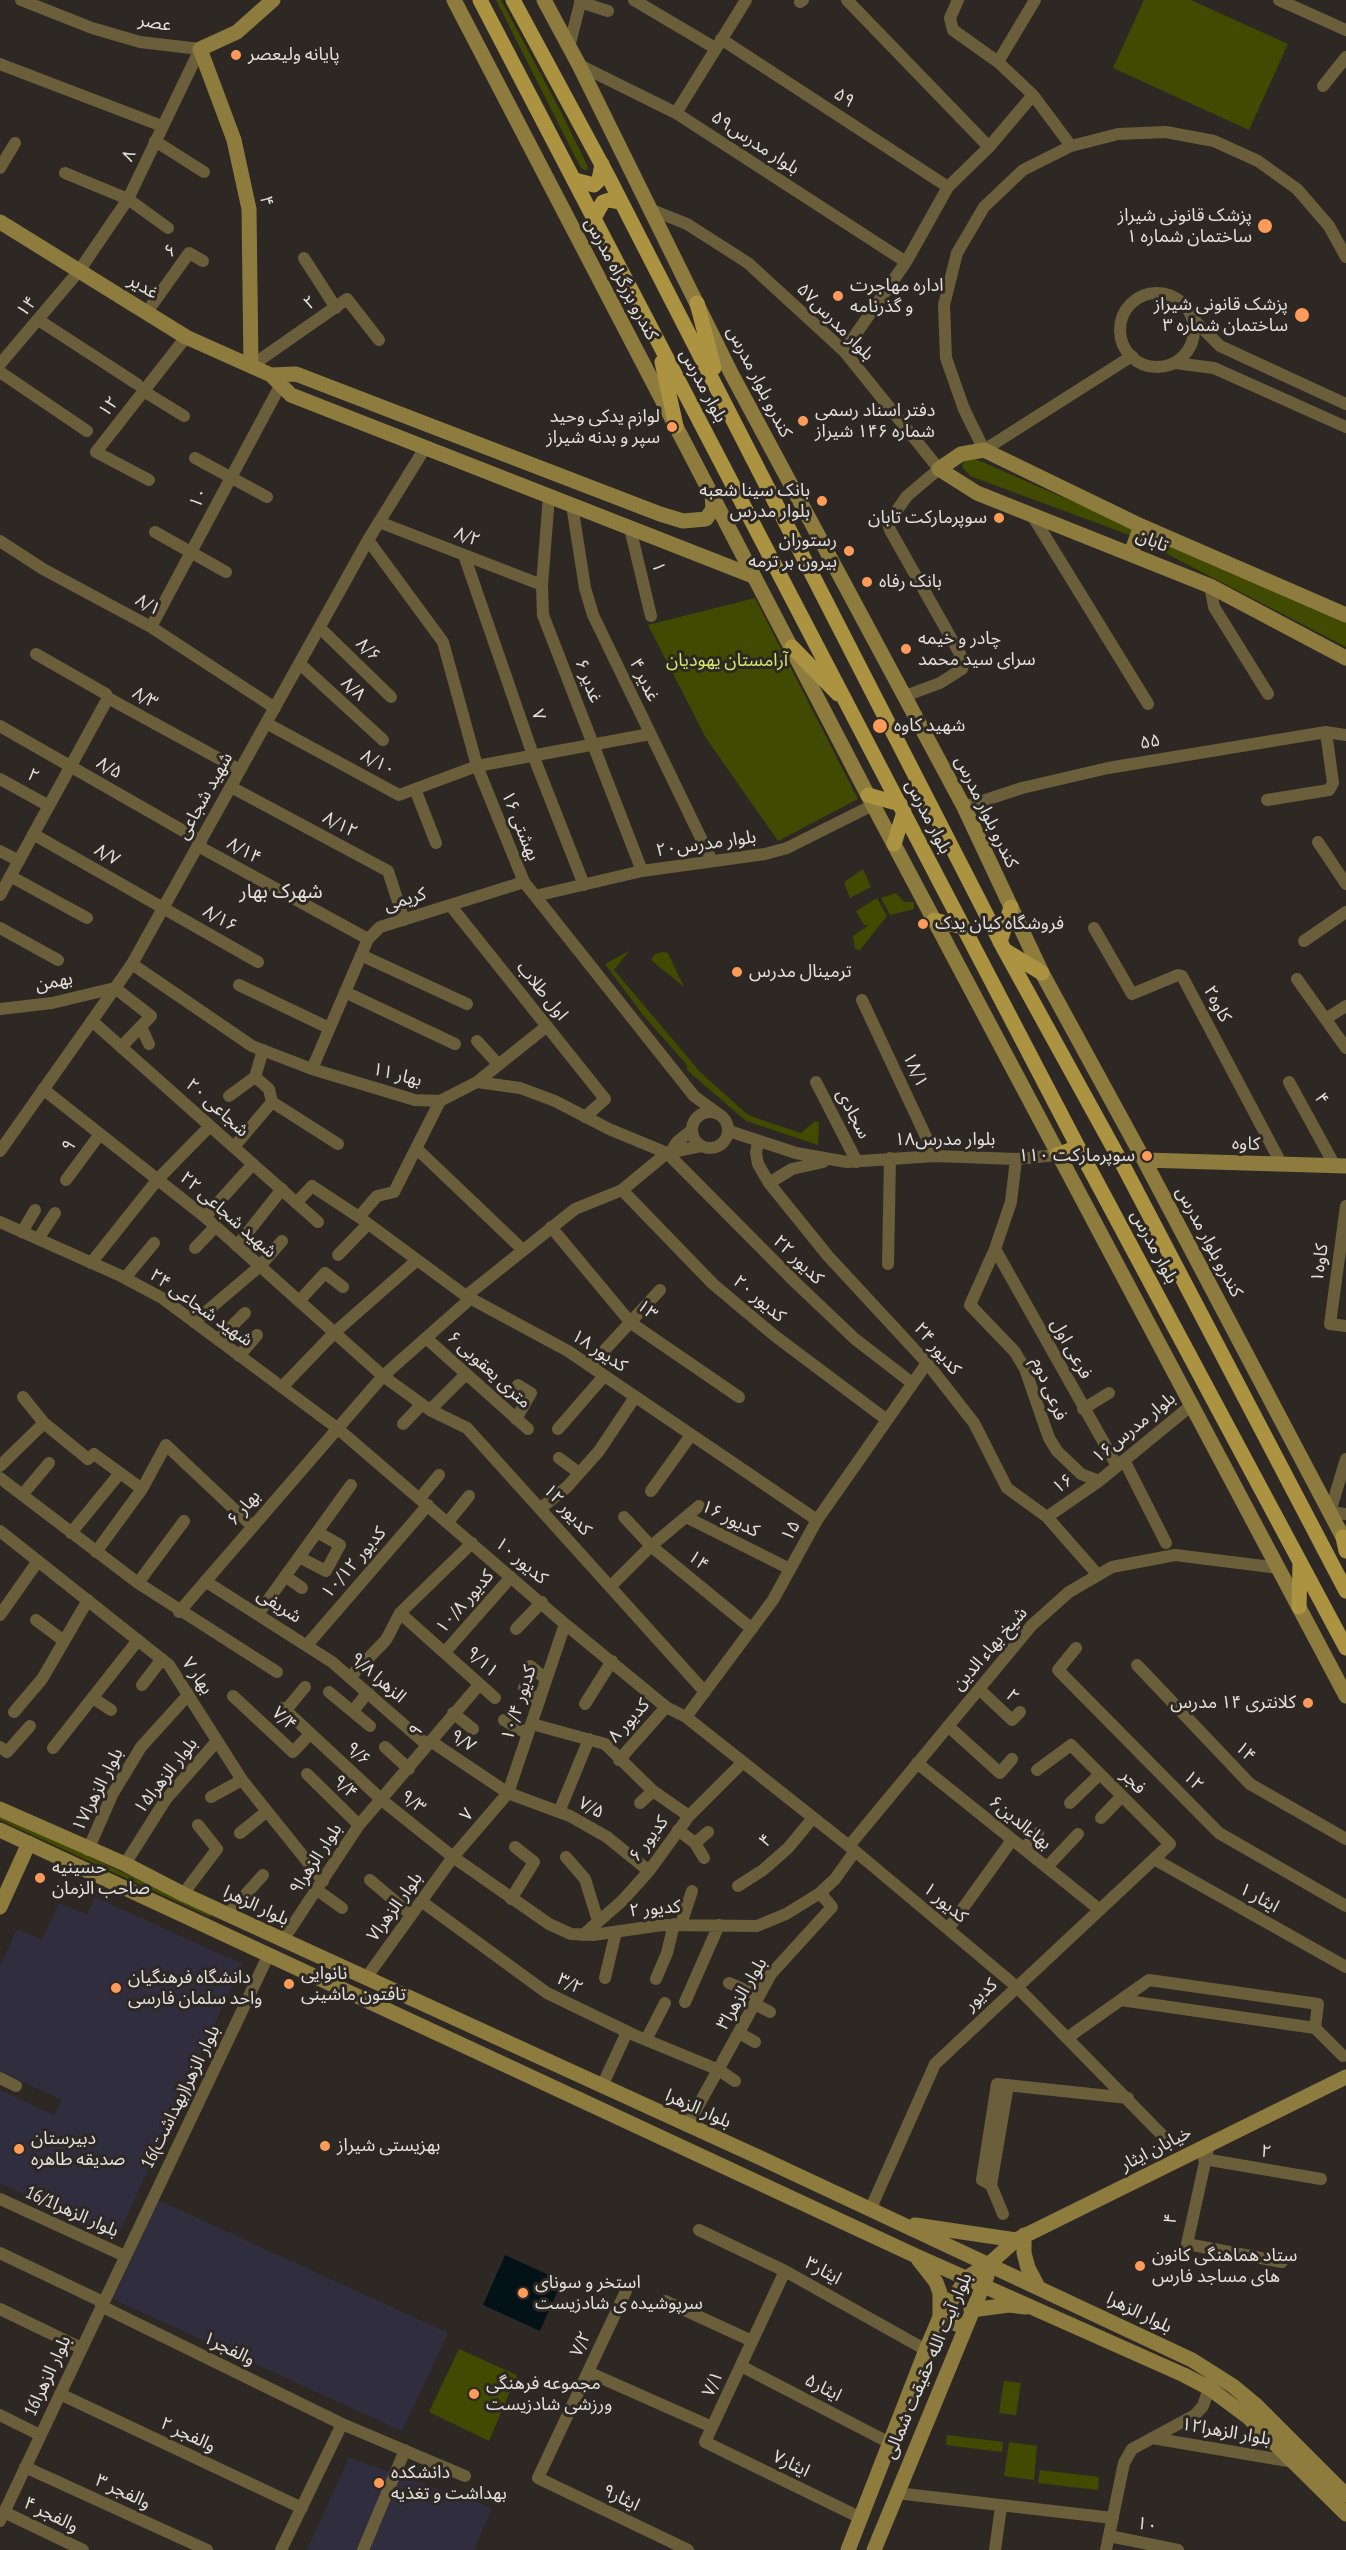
<!DOCTYPE html>
<meta charset="utf-8">
<style>
body{margin:0}
canvas{display:block;background:#2d2823}
</style>
<canvas width="1346" height="2550"></canvas>
<script>
const g = document.querySelector('canvas').getContext('2d');
g.lineJoin = 'round';
function fillPath(path, color) {
  g.fillStyle = color;
  g.fill(path, 'evenodd');
}
function poly(rows) {
  const path = new Path2D();
  for (const r of rows) {
    if (r.length === 3) {
      path.moveTo(r[0] + r[2], r[1]);
      path.arc(r[0], r[1], r[2], 0, 2 * Math.PI);
      continue;
    }
    path.moveTo(r[0], r[1]);
    for (let i = 2; i < r.length; i += 2) path.lineTo(r[i], r[i + 1]);
  }
  return path;
}
function stroke(path, color, width, dash) {
  g.strokeStyle = color;
  g.lineWidth = width;
  g.lineCap = dash ? 'butt' : 'round';
  g.setLineDash(dash || []);
  g.stroke(path);
}
function write(font, color, halo, rows, align = 'center') {
  g.font = font + ' "PT Sans Narrow","Noto Sans Arabic",sans-serif';
  g.lineWidth = 6;
  g.setLineDash([]);
  g.textBaseline = 'middle';
  g.strokeStyle = halo;
  g.fillStyle = color;
  for (const [text, x, y, turn = 0] of rows) {
    g.save();
    g.translate(x, y);
    g.rotate((+turn || 0) * Math.PI / 180);
    g.textAlign = isNaN(turn) ? turn : align;
    if (halo) g.strokeText(text, 0, 0);
    g.fillText(text, 0, 0);
    g.restore();
  }
}
fillPath(poly([
 [95,1897,242,1964,117,2238,0,2183,0,2090,54,2115,62,2100,0,2071,0,1966,17,1929,42,1940,59,1903,87,1915],
 [158,2200,448,2333,402,2431,113,2299],
 [349,2458,492,2508,474,2550,307,2550]
]), '#302e3e');
fillPath(poly([
 [496,0,501,0,561,112,588,167,586,171,581,168],
 [1144,0,1191,0,1288,44,1249,130,1113,68],
 [973,458,1133,528,1132,536,970,476,962,467,964,460],
 [1152,537,1346,620,1346,647,1150,545,1148,541],
 [755,598,858,799,778,841,706,738,648,625],
 [863,869,871,887,850,898,844,882],
 [896,893,904,902,914,902,914,909,890,915,881,898],
 [877,898,887,916,860,950,855,949,853,936,869,925,864,925,856,911],
 [629,951,614,970,701,1073,747,1114,759,1119,801,1133,815,1121,819,1122,818,1145,746,1121,687,1070,687,1065,643,1015,605,964],
 [663,952,668,953,684,987,651,960,655,954],
 [0,1815,212,1914,210,1917,0,1820],
 [459,2349,517,2375,489,2441,429,2412],
 [1004,2381,1021,2383,1016,2415,999,2413],
 [947,2435,1003,2442,1002,2452,946,2445],
 [1009,2442,1037,2446,1034,2480,1004,2476],
 [1040,2470,1099,2477,1098,2490,1038,2483]
]), '#404a00');
fillPath(poly([
 [505,2255,562,2281,540,2331,483,2305]
]), '#031216');
stroke(poly([
 [634,0,715,48],
 [847,0,989,147],
 [958,0,950,18,953,30,998,62,1033,95,1071,146],
 [1279,0,1346,30],
 [580,2,608,11],
 [800,2,803,0],
 [721,39,948,187],
 [569,47,581,0],
 [998,62,1035,0],
 [0,64,162,126],
 [579,65,676,113,906,262],
 [1323,86,1346,57],
 [676,113,746,0],
 [155,141,204,172],
 [0,168,15,143],
 [65,173,128,199,168,228],
 [652,210,687,224,748,263,844,351,939,469,907,496,888,523,890,530,964,661,962,669,940,683,905,696],
 [304,258,336,308],
 [1157,330,37],
 [147,312,189,253,203,261],
 [1193,319,1220,346,1346,404],
 [40,321,137,384],
 [844,351,906,262,948,187,989,147,1033,95],
 [1132,356,984,450,964,409,946,358,944,305,957,253,984,207,1023,170,1071,146,1118,134,1166,132,1214,141,1258,161,1297,189,1329,226,1346,257],
 [1175,363,1214,368,1346,427],
 [0,364,79,271,128,199,200,49,140,42,92,28,21,0],
 [251,366,347,299,379,340],
 [0,372,87,431],
 [145,392,184,416],
 [195,458,267,497],
 [149,480,96,452,186,337],
 [549,496,542,585,543,615,642,871],
 [572,505,585,588,593,615,712,861],
 [1032,515,1148,704],
 [379,522,542,585],
 [630,528,651,616],
 [155,532,226,572],
 [368,540,443,642,477,766,524,882,694,1096,720,1115],
 [0,541,43,569,151,627,275,708],
 [464,555,533,755,584,885],
 [1210,586,1214,607,1268,694],
 [151,627,280,386],
 [320,628,391,697],
 [36,654,106,694,108,698,240,770],
 [300,664,383,740],
 [266,723,399,795,477,766,650,734],
 [0,726,201,841],
 [0,779,49,806],
 [231,787,388,871,404,920],
 [415,789,436,843],
 [1267,800,1329,790,1333,783,1326,732],
 [964,807,1022,788,1108,768,1326,732,1346,735],
 [33,834,258,962],
 [1318,842,1346,884],
 [198,846,368,939],
 [0,851,19,861],
 [10,876,87,918],
 [0,895,108,698],
 [535,896,642,871,765,854,787,848,873,805],
 [450,905,605,1099,585,1117],
 [0,928,58,960],
 [1094,928,1132,994,1178,975,1182,976,1282,1165],
 [1304,941,1346,912],
 [361,955,467,1004],
 [132,964,252,1046,312,1069,415,1100,440,1101,477,1082,520,1088,555,1101,609,1129,667,1153,796,1283,855,1339,912,1383],
 [1297,979,1346,1048],
 [239,985,329,1028],
 [115,988,151,1016,121,1047],
 [345,992,455,1044],
 [862,1000,935,1156],
 [0,1009,52,1003,115,988],
 [1327,1018,1346,1006],
 [92,1021,318,1222],
 [141,1027,149,1044],
 [477,1041,498,1064],
 [312,1069,368,939,380,927,524,882],
 [477,1082,547,1026],
 [816,1082,857,1162],
 [1289,1082,1335,1166],
 [43,1089,205,1217,383,1376,430,1410,467,1428,705,1692],
 [229,1096,255,1077],
 [272,1102,338,1144],
 [710,1130,18],
 [729,1131,796,1153,847,1162,935,1156,1016,1159,1057,1155],
 [758,1142,756,1153,758,1164,769,1183,828,1256,927,1363,974,1423,1007,1488,1047,1517,1098,1575],
 [234,1147,272,1102,269,1089,255,1077,263,1050],
 [416,1148,523,1250],
 [672,1150,677,1142,692,1130],
 [0,1151,132,964,368,540,425,448],
 [1016,1159,1011,1202,995,1249,970,1305,1015,1352,1025,1369,1049,1438,1057,1451,1081,1474,1099,1481],
 [66,1180,100,1134],
 [769,1183,792,1169,823,1162],
 [622,1190,713,1284,775,1336,887,1420],
 [296,1203,312,1186,359,1217,466,1296,568,1351,817,1520],
 [1346,1206,1330,1324,1346,1326],
 [205,1217,253,1164],
 [359,1217,377,1196,394,1192,440,1101],
 [0,1222,119,1275,162,1298,337,1428,565,1624,666,1707,686,1717,849,1846,1017,1987,1163,2136],
 [551,1227,631,1323,739,1397],
 [22,1232,35,1210],
 [38,1239,55,1213],
 [237,1246,282,1189],
 [195,1248,215,1227],
 [995,1249,1117,1466],
 [338,1255,368,1224],
 [91,1263,158,1179,210,1126],
 [888,1264,890,1158],
 [125,1278,154,1243],
 [466,1296,575,1209,622,1190,667,1153,701,1146],
 [299,1301,325,1273,343,1287],
 [194,1322,260,1266,282,1241],
 [426,1338,528,1429],
 [218,1340,245,1313],
 [239,1356,257,1335],
 [590,1366,660,1290],
 [282,1387,334,1333,416,1261],
 [1083,1409,1109,1393],
 [430,1410,466,1374],
 [516,1419,531,1393,518,1385],
 [44,1423,88,1459,94,1454,142,1489],
 [403,1424,422,1404],
 [558,1429,604,1376],
 [559,1458,579,1473],
 [1346,1459,1330,1512,1346,1514],
 [1124,1460,1166,1543],
 [0,1466,44,1423,23,1397],
 [0,1478,138,1583,277,1672],
 [651,1491,691,1435],
 [22,1495,49,1463],
 [420,1498,439,1475],
 [541,1508,567,1487,599,1451,635,1397],
 [624,1517,651,1546,752,1629],
 [686,1517,790,1569],
 [1047,1517,1099,1481,1193,1404],
 [448,1522,469,1496],
 [0,1531,169,1665,242,1780,323,1881],
 [71,1533,120,1473],
 [96,1552,142,1489,166,1445,252,1526],
 [299,1557,326,1571,340,1545,317,1532],
 [285,1576,302,1588],
 [205,1581,332,1662,427,1745],
 [138,1583,184,1521],
 [611,1586,651,1546,699,1506],
 [179,1612,383,1376,470,1299],
 [400,1613,495,1698],
 [258,1614,351,1485],
 [0,1615,38,1561],
 [36,1620,64,1641],
 [516,1629,542,1602],
 [307,1645,428,1505],
 [1076,1648,1058,1670,1219,1833,1346,1906],
 [445,1652,511,1577],
 [1137,1665,1250,1784,1346,1839],
 [530,1666,546,1679],
 [350,1677,386,1640,400,1613,472,1543],
 [142,1685,162,1659],
 [524,1688,539,1701],
 [979,1689,1012,1720,1020,1712],
 [329,1692,370,1726],
 [233,1696,293,1752,310,1734],
 [93,1698,111,1710],
 [585,1704,612,1661],
 [283,1708,383,1801,453,1857,549,1924,571,1934,593,1935,662,1925,757,1926,786,1914,820,1893,835,1879,855,1851],
 [286,1710,305,1687],
 [353,1711,368,1692],
 [14,1712,42,1679,88,1600],
 [453,1713,473,1729],
 [686,1717,773,1600,817,1520,927,1363],
 [504,1720,528,1734],
 [532,1724,605,1744,653,1791,689,1816],
 [948,1726,1000,1773,1012,1759],
 [432,1742,508,1793,570,1816,607,1837,649,1871],
 [0,1747,7,1752,30,1726],
 [385,1747,409,1769],
 [53,1748,138,1640],
 [619,1760,666,1707],
 [917,1763,1100,1910],
 [307,1774,359,1825],
 [211,1797,242,1780],
 [640,1803,653,1791],
 [1070,1803,1100,1774],
 [559,1812,589,1739],
 [1101,1818,1122,1796],
 [678,1830,695,1843,704,1858],
 [240,1833,266,1812],
 [695,1843,708,1832],
 [849,1846,1032,1625,1069,1592,1112,1567,1175,1555,1279,1568],
 [1024,1849,1038,1833],
 [88,1850,112,1795,141,1747,189,1694],
 [566,1857,585,1879,598,1921],
 [1154,1859,1346,1967],
 [125,1864,166,1799,217,1741],
 [1047,1867,1078,1834],
 [370,1880,410,1914],
 [738,1886,763,1870,788,1848,813,1818],
 [317,1890,342,1908],
 [183,1894,217,1849,198,1825],
 [511,1899,534,1862,515,1847],
 [421,1901,547,1993,634,2035,719,2070,735,2081],
 [228,1914,263,1875],
 [681,1924,692,1891],
 [948,1929,1012,1840],
 [583,1935,622,1901,649,1871,689,1816,743,1762],
 [283,1940,359,1825,479,1685],
 [366,1978,453,1857,508,1793,565,1624],
 [605,1978,616,1932],
 [656,1979,667,1953,674,1924],
 [729,1983,759,1996],
 [685,2002,719,1925],
 [755,2004,770,2012],
 [1315,2028,1343,2056],
 [739,2033,755,2042],
 [1067,2038,1149,1980,1318,2004,1315,2028,1121,2000],
 [646,2040,665,2003],
 [0,2078,16,2086],
 [602,2086,627,2032],
 [687,2126,771,1974,832,1907,820,1893],
 [1209,2144,1187,2244,1282,2262],
 [1204,2159,1321,2179],
 [991,2185,1008,2085],
 [0,2199,125,2256],
 [870,2210,935,2064,1170,1844,1071,1745,1037,1770],
 [1003,2214,991,2185,982,2180,997,2084,1128,2098],
 [699,2230,785,2271,926,2350],
 [0,2253,103,2302],
 [785,2271,705,2442,861,2518],
 [626,2291,538,2478,688,2550],
 [665,2301,752,2341],
 [101,2306,342,2424,465,2476],
 [0,2309,81,2348],
 [741,2366,888,2442],
 [588,2372,712,2427],
 [60,2394,302,2508],
 [0,2415,40,2435],
 [1152,2438,1294,2462],
 [25,2467,207,2550],
 [896,2493,1113,2518],
 [4,2512,83,2550],
 [0,2521,269,1954],
 [1109,2536,1178,2550],
 [281,2550,342,2424],
 [363,2550,405,2450],
 [995,2550,1001,2507],
 [1106,2550,1124,2463,1132,2449,1195,2415,1203,2406,1209,2388]
]), '#6a5f3a', 12);
stroke(poly([
 [454,0,873,805,1346,1696],
 [544,0,579,65,731,373,964,807,1042,973,1144,1160,1346,1543],
 [0,222,186,337,271,375,296,374,660,514,683,521,706,519,713,509,712,493],
 [251,366,249,209,234,140,200,49,237,32,273,0],
 [271,375,291,395,753,576],
 [1131,553,1141,526],
 [1346,615,1141,526,984,450,961,454,939,469,977,493,1210,586,1346,658],
 [1144,1160,1346,1166],
 [0,1809,125,1864,183,1894,765,2160,1192,2360,1233,2386,1257,2406,1346,2495],
 [0,1830,914,2255,1184,2375,1209,2388,1248,2417,1346,2514],
 [0,1907,29,1843],
 [915,2225,1016,2240],
 [1024,2235,1024,2253,1028,2268,1038,2287],
 [918,2259,936,2282,940,2293,940,2317,964,2327],
 [971,2310,1009,2305,1025,2307],
 [848,2550,926,2350,940,2317,968,2277,989,2264,1016,2240,1346,2077],
 [874,2550,987,2276]
]), '#8e7c3f', 15);
stroke(poly([
 [480,0,1078,1147,1346,1648],
 [513,0,609,178,1005,951,1125,1169,1346,1591],
 [575,180,594,185,599,180,602,164],
 [594,218,603,202,609,200,621,202],
 [697,303,714,368],
 [662,362,676,426],
 [792,647,838,694],
 [868,795,900,804],
 [894,844,904,812],
 [934,920,963,927],
 [1000,942,1011,907],
 [1006,951,1042,973],
 [1057,1155,1078,1147],
 [1343,1537,1346,1551],
 [1299,1607,1300,1564]
]), '#ab9341', 15);
for (const [x, y, r, color] of [
 [236,55,6,"#ff9b59"],
 [1265,226,8,"#ff9b59"],
 [838,296,6,"#ff9b59"],
 [1302,315,8,"#ff9b59"],
 [803,421,6,"#ff9b59"],
 [672,427,6,"#ff9b59"],
 [822,501,6,"#ff9b59"],
 [999,518,6,"#ff9b59"],
 [849,551,6,"#ff9b59"],
 [867,582,6,"#ff9b59"],
 [906,649,6,"#ff9b59"],
 [880,726,8,"#ff9b59"],
 [923,924,6,"#ff9b59"],
 [737,972,6,"#ff9b59"],
 [1147,1156,6,"#ff9b59"],
 [1308,1703,6,"#ff9b59"],
 [40,1878,6,"#ff9b59"],
 [289,1984,6,"#ff9b59"],
 [116,1988,6,"#ff9b59"],
 [325,2146,6,"#ff9b59"],
 [19,2149,6,"#ff9b59"],
 [1140,2266,6,"#ff9b59"],
 [523,2293,6,"#ff9b59"],
 [474,2394,6,"#ff9b59"],
 [379,2483,6,"#ff9b59"]
]) {
  const dot = new Path2D();
  dot.arc(x, y, r, 0, 2 * Math.PI);
  g.fillStyle = color;
  g.fill(dot);
  stroke(dot, '#2d2823', 2);
}
write('18px', '#e4e1dd', '#2d2823', [
 ["عصر",155,23,10],
 ["۵۹",844,98,33],
 ["بلوار مدرس۵۹",755,143,33],
 ["۸",129,156,-65],
 ["۴",266,201,81],
 ["۶",171,251,-45],
 ["کندرو بزرگراه مدرس",621,279,62],
 ["غدیر",143,287,31],
 ["۲",310,303,-35],
 ["۱۴",27,307,-50],
 ["بلوار مدرس۵۷",835,322,45],
 ["کندرو بلوار مدرس",759,382,63],
 ["بلوار مدرس",703,386,62],
 ["۱۲",109,407,-51],
 ["۱۰",199,498,-63],
 ["۸/۲",467,537,21],
 ["تابان",1152,541,22],
 ["۱",658,567,76],
 ["۸/۱",148,605,29],
 ["۸/۶",368,650,44],
 ["غدیر ۴",644,680,64],
 ["غدیر ۶",588,681,69],
 ["۸/۸",353,689,42],
 ["۸/۳",145,698,29],
 ["۷",538,715,71],
 ["۵۵",1150,742,-9],
 ["۸/۱۰",378,763,28],
 ["۸/۵",109,768,30],
 ["۲",33,776,29],
 ["شهید شجاعی",205,796,-61],
 ["کندرو بلوار مدرس",986,812,64],
 ["بلوار مدرس",928,817,63],
 ["۸/۱۲",340,825,28],
 ["۱۶ بهشتی",520,826,68],
 ["بلوار مدرس۲۰",706,844,-8],
 ["۸/۱۴",244,851,29],
 ["۸/۷",107,855,30],
 ["کریمی",405,900,-17],
 ["۸/۱۶",220,919,30],
 ["بهمن",54,982,-11],
 ["اول طلاب",542,991,51],
 ["کاوه۲",1217,1004,62],
 ["۱۸/۱",915,1070,65],
 ["بهار ۱۱",397,1075,14],
 ["۴",1321,1099,61],
 ["شجاعی ۲۰",217,1108,42],
 ["سجادی",853,1114,63],
 ["بلوار مدرس۱۸",945,1140],
 ["کاوه",1246,1144,2],
 ["۹",69,1146,-53],
 ["شهید شجاعی ۲۲",228,1215,41],
 ["کندرو بلوار مدرس",1209,1242,62],
 ["بلوار مدرس",1154,1247,62],
 ["کدیور ۲۲",798,1260,44],
 ["کاوه۱",1320,1263,-82],
 ["کدیور ۲۰",759,1299,40],
 ["شهید شجاعی ۲۴",201,1308,35],
 ["۱۳",647,1310,41],
 ["کدیور ۲۴",937,1349,50],
 ["فرعی اول",1071,1349,61],
 ["کدیور ۱۸",599,1351,33],
 ["۶ متری یعقوبی",489,1370,42],
 ["فرعی دوم",1049,1389,68],
 ["بلوار مدرس۱۶",1134,1428,-39],
 ["۱۶",1063,1484,-36],
 ["بهار ۶",244,1508,-49],
 ["کدیور ۱۲",567,1510,48],
 ["کدیور ۱۶",730,1519,26],
 ["۱۵",791,1531,-61],
 ["کدیور ۱۰",521,1561,40],
 ["۱۴",698,1561,40],
 ["کدیور ۱۰/۱۲",354,1563,-49],
 ["کدیور ۱۰/۸",465,1602,-49],
 ["شریفی",279,1606,32],
 ["شیخ بهاء الدین",990,1649,-49],
 ["۹/۱۱",482,1662,43],
 ["بهار ۷",197,1676,56],
 ["الزهرا ۹/۸",378,1678,41],
 ["۲",1012,1696,44],
 ["کدیور ۱۰/۴",519,1703,-72],
 ["۷/۴",284,1719,43],
 ["کدیور ۸",629,1721,-48],
 ["۹",416,1731,-49],
 ["۹/۷",463,1741,33],
 ["۱۴",1245,1752,46],
 ["۹/۶",358,1754,42],
 ["بلوار الزهرا۱۵",166,1776,-52],
 ["۱۲",1193,1781,46],
 ["فجر",1133,1782,45],
 ["۹/۴",345,1787,44],
 ["بلوار الزهرا۱۷",98,1790,-63],
 ["۹/۳",413,1802,38],
 ["۷/۵",591,1808,28],
 ["۷",467,1815,-50],
 ["۶بهاءالدين",1020,1823,39],
 ["کدیور ۶",649,1839,-53],
 ["۴",766,1841,-43],
 ["بلوار الزهرا۹",316,1859,-57],
 ["ایثار ۱",1259,1898,29],
 ["کدیور ۱",945,1903,40],
 ["بلوار الزهرا",256,1906,25],
 ["بلوار الزهرا۷",395,1907,-54],
 ["۲ کدیور",655,1909,-5],
 ["۳/۲",570,1984,27],
 ["بلوار الزهرا۳",742,1994,-59],
 ["کدیور",981,1995,-43],
 ["16بلوار الزهرا(بهداشت)",181,2097,-64],
 ["بلوار الزهرا",698,2109,24],
 ["خیابان ایثار",1156,2149,-27],
 ["۲",1266,2152,10],
 ["بلوار الزهرا16/1",72,2212,24],
 ["۴",1171,2219,-78],
 ["ایثار۳",823,2271,29],
 ["بلوار الزهرا",1139,2313,26],
 ["۷/۲",581,2344,-65],
 ["والفجر۱",229,2349,26],
 ["بلوار آیت الله حقیقت شمالی",928,2366,-67],
 ["16بلوار الزهرا",48,2376,-65],
 ["۷/۱",713,2384,-65],
 ["ایثار۵",823,2388,27],
 ["بلوار الزهرا۱۲",1226,2432,10],
 ["والفجر ۲",188,2435,25],
 ["ایثار۷",791,2464,26],
 ["والفجر ۳",123,2492,25],
 ["ایثار۹",621,2498,26],
 ["والفجر ۴",51,2515,26],
 ["۱۰",1147,2525,12]
]);
write('18px', '#e4e1dd', '#2d2823', [
 ["پایانه ولیعصر",248,55],
 ["پزشک قانونی شیراز",1252,216,"right"],
 ["ساختمان شماره ۱",1252,237,"right"],
 ["اداره مهاجرت",850,286],
 ["و گذرنامه",850,307],
 ["پزشک قانونی شیراز",1288,305,"right"],
 ["ساختمان شماره ٣",1288,326,"right"],
 ["دفتر اسناد رسمی",815,411],
 ["شماره ۱۴۶ شیراز",815,432],
 ["لوازم یدکی وحید",660,417,"right"],
 ["سپر و بدنه شیراز",660,438,"right"],
 ["بانک سینا شعبه",810,491,"right"],
 ["بلوار مدرس",810,512,"right"],
 ["سوپرمارکت تابان",987,518,"right"],
 ["رستوران",837,541,"right"],
 ["بیرون بر ترمه",837,562,"right"],
 ["بانک رفاه",879,582],
 ["چادر و خیمه",918,639],
 ["سرای سید محمد",918,660],
 ["شهید کاوه",894,726],
 ["فروشگاه کیان یدک",935,924],
 ["ترمینال مدرس",749,972],
 ["سوپرمارکت ۱۱۰",1135,1156,"right"],
 ["کلانتری ۱۴ مدرس",1296,1703,"right"],
 ["حسینیه",52,1868],
 ["صاحب الزمان",52,1889],
 ["نانوایی",301,1974],
 ["تافتون ماشینی",301,1995],
 ["دانشگاه فرهنگیان",128,1978],
 ["واحد سلمان فارسی",128,1999],
 ["دبیرستان",31,2139],
 ["صدیقه طاهره",31,2160],
 ["بهزیستی شیراز",337,2146],
 ["ستاد هماهنگی کانون",1152,2256],
 ["های مساجد فارس",1152,2277],
 ["استخر و سونای",535,2283],
 ["سرپوشیده ی شادزیست",535,2304],
 ["مجموعه فرهنگی",486,2384],
 ["ورزشی شادزیست",486,2405],
 ["دانشکده",391,2473],
 ["بهداشت و تغذیه",391,2494]
], 'left');
write('18px', '#d3ea6b', '#2d2823', [
 ["آرامستان یهودیان",727,661]
]);
write('20px', '#e4e1dd', '#2d2823', [
 ["شهرک بهار",281,892]
]);
</script>
